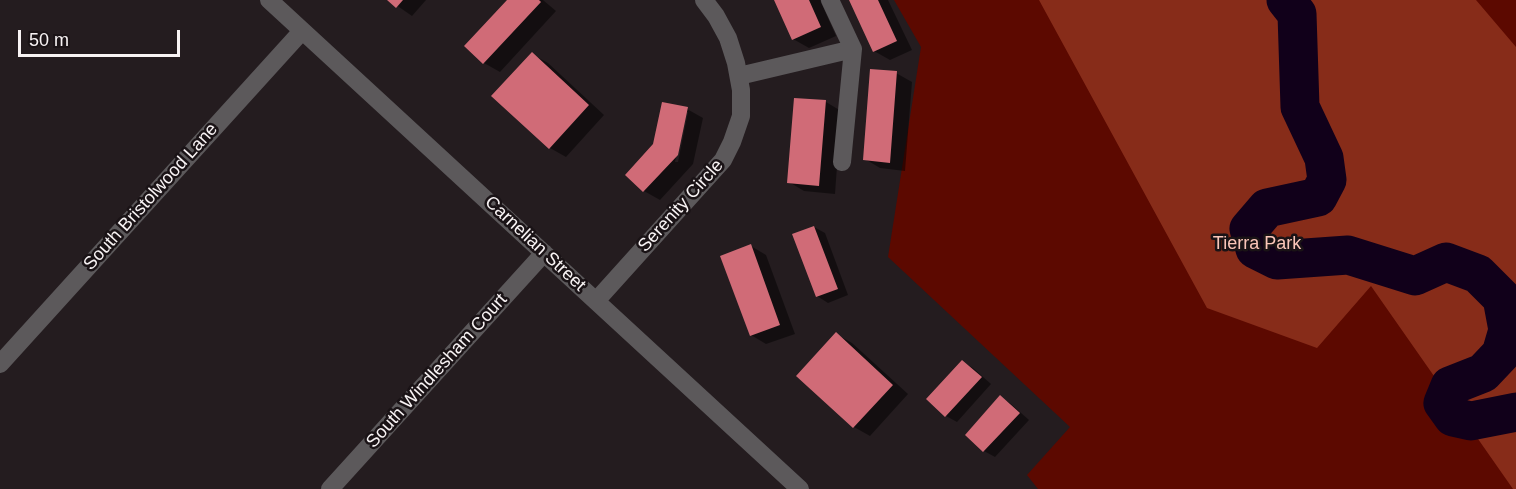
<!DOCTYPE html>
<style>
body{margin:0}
#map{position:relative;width:1516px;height:489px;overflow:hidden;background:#241c1f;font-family:Helvetica,sans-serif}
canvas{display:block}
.scale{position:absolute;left:18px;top:30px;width:162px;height:27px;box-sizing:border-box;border:3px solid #f8f3f4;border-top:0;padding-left:8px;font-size:18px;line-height:21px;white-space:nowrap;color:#f8f3f4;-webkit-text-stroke:4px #1a1316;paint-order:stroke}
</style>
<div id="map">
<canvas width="1516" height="489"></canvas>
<div class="scale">50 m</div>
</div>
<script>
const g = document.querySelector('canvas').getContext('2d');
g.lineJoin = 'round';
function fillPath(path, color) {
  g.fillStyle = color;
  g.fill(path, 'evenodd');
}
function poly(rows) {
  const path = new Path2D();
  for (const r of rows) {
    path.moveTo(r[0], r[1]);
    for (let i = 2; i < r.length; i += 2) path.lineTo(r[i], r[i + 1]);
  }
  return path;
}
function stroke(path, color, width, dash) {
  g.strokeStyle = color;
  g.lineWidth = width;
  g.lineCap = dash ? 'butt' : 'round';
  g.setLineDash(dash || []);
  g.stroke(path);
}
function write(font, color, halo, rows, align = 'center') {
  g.font = font + ' Helvetica,sans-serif';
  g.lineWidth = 5;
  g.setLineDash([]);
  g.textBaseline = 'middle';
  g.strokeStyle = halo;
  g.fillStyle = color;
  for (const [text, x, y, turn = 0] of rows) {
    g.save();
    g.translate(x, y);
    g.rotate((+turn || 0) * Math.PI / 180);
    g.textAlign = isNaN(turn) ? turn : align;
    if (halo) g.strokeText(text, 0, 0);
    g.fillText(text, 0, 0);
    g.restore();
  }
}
fillPath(poly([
 [894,0,1516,0,1516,489,1038,489,1027,475,1070,427,888,257,921,47]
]), '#5c0900');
fillPath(poly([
 [1039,0,1476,0,1516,47,1516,489,1513,489,1371,286,1317,348,1207,308]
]), '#872c19');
fillPath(poly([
 [389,0,426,0,412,16],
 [509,0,543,0,556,11,500,72,484,63,466,46],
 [776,0,820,0,836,36,809,48,793,39],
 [850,0,888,0,912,50,890,60,874,51],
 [532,54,548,63,604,115,566,157,550,148],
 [896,73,912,82,905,171,880,168,865,159],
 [796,99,826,102,841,111,835,194,804,191,789,182],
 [687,109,703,118,693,164,660,200,644,191,627,175],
 [685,112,688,112,678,162,675,162],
 [814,227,825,233,848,295,828,303,817,296],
 [751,246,766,255,795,334,766,344,751,335],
 [836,334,852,343,908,394,870,436,854,427,798,376],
 [963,362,973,368,991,384,957,422,946,416],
 [1001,397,1011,404,1029,420,995,457,984,451,967,434]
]), '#0007');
stroke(poly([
 [1286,0,1297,14,1300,107,1324,158,1327,180,1318,197,1267,208,1249,229,1255,249,1277,260,1348,255,1415,276,1446,262,1478,274,1502,298,1508,330,1501,354,1483,373,1450,386,1443,403,1453,417,1471,421,1516,412]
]), '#11001a', 39);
fillPath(poly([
 [387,0,403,0,396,8],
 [507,0,539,0,541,2,483,64,464,46],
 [774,0,809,0,821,27,792,40],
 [849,0,878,0,897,41,873,52],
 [532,52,589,105,549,149,491,96],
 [870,69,897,71,890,163,863,160],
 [794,98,826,100,819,186,787,183],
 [662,102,688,107,678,155,643,192,625,175,653,144],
 [814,226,838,289,816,297,792,234],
 [751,244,780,325,750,336,720,256],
 [836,332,893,385,853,428,796,376],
 [962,360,982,377,945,417,926,399],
 [1000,395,1020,413,983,452,965,435]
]), '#d06b77');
stroke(poly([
 [269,0,800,489],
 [739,76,853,49,830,0],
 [842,162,853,49],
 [596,301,723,160,732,142,741,116,741,90,736,63,728,38,716,16,704,0],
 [0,364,302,31],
 [330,489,544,253]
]), '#5c595b', 18);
write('18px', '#f8f3f4', '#1a1316', [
 ["South Bristolwood Lane",151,197,-48],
 ["Serenity Circle",681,206,-48],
 ["Carnelian Street",535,244,43],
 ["South Windlesham Court",437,371,-48]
]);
write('18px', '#fbc6b9', '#1a1316', [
 ["Tierra Park",1257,244]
]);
</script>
